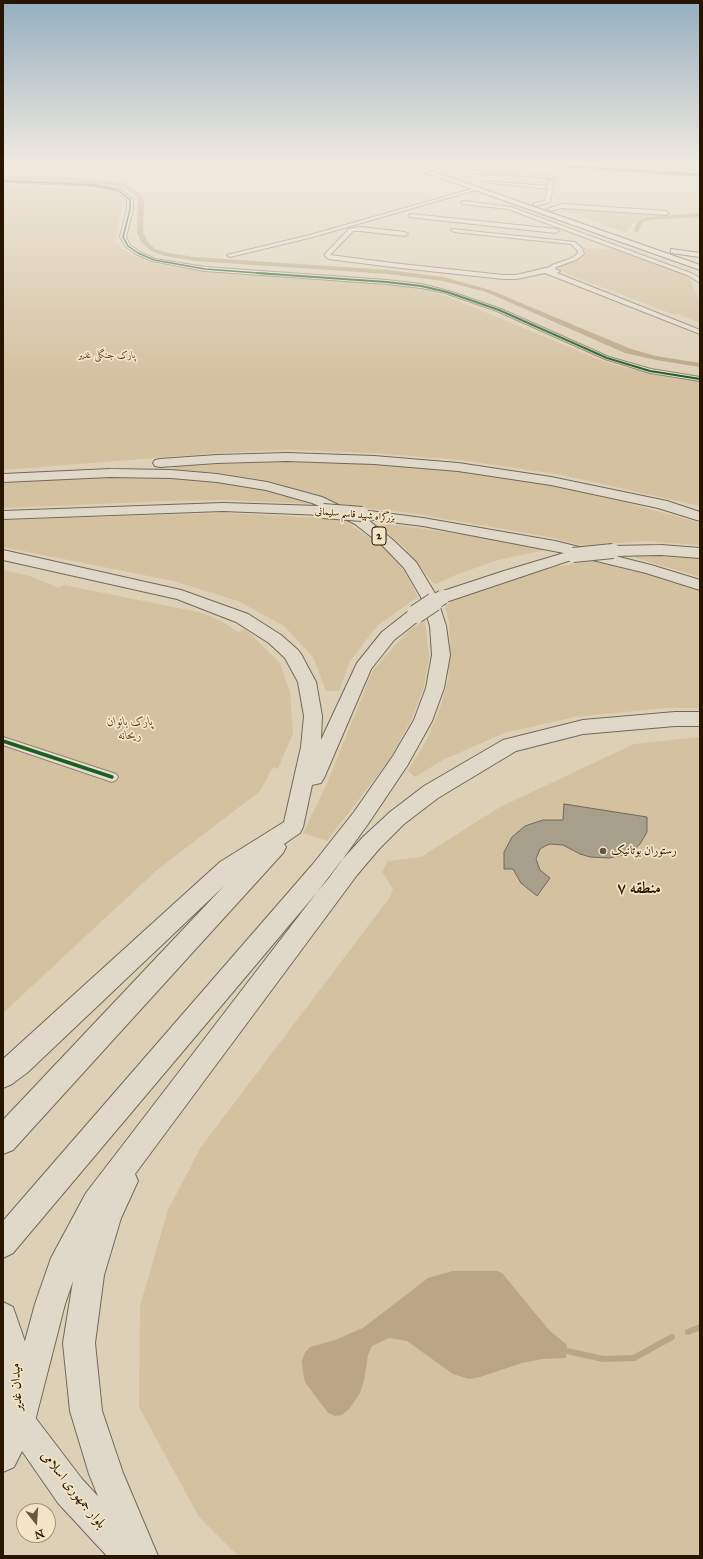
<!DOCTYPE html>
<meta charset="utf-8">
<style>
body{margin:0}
#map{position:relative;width:703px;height:1559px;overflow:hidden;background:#ded0b7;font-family:"IM FELL Great Primer",serif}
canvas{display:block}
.frame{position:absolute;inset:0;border:4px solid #271500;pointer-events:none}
.north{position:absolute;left:16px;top:1503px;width:40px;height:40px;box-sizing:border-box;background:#f4e4c6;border:1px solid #a29177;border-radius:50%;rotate:163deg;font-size:11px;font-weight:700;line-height:16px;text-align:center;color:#271500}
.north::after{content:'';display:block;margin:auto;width:14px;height:18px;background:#675640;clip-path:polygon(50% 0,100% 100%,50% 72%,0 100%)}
</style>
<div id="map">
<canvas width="703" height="1559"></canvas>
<div class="frame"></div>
<div class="north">N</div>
</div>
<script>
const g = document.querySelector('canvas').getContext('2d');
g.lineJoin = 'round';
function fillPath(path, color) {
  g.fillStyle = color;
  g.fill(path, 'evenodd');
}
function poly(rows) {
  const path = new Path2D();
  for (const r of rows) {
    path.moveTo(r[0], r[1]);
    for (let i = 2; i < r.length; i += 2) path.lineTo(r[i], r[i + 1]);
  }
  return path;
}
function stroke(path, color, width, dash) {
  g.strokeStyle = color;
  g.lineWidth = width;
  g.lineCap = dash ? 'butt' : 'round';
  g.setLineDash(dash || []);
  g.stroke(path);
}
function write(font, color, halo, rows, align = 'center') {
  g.font = font + ' "IM FELL Great Primer",Amiri,serif';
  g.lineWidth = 3.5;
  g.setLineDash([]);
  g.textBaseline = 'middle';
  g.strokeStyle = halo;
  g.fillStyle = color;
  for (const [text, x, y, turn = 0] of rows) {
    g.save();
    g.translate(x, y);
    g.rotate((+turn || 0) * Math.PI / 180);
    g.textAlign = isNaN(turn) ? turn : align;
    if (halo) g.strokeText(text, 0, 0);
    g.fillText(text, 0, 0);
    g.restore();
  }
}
fillPath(poly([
 [3,184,111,191,120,195,123,202,115,240,121,248,135,256,159,264,199,270,396,285,428,291,449,297,595,358,622,367,666,377,700,381,700,506,562,475,461,460,374,453,288,450,218,453,3,470],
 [567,207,588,210,650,214,637,220,632,224,626,233,575,214,560,211],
 [585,248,612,249,679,272,689,277,700,302,700,323,678,314,675,315,567,274,557,268,558,266,578,260,586,255,586,252,583,249],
 [287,462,374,464,456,471,549,485,628,503,700,523,700,545,645,541,582,546,549,537,412,513,344,506,318,495,268,481,221,473,173,470,175,467,222,464],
 [108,476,167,477,213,481,259,488,312,504,228,500,168,501,3,508,3,483],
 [223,513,342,519,383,547,404,571,418,597,378,625,350,661,339,691,326,691,313,657,284,626,238,601,173,581,3,547,3,520],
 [389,524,466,535,545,550,498,560,458,574,436,584,433,583,404,547,380,527],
 [636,555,700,558,700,577,636,558],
 [591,561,648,574,700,590,700,708,666,708,575,717,504,733,443,760,415,777,408,771,426,741,440,708,448,680,450,652,449,621,445,606,457,598,539,570],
 [3,570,30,576,59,588,64,585,203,613,226,624,238,632,245,629,280,663,290,692,293,733,278,769,273,767,260,791,157,870,3,1013],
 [425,620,429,656,424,687,412,718,390,759,327,841,303,833,328,781,373,670,408,631],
 [700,737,700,1556,238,1556,199,1517,139,1407,140,1306,168,1210,201,1147,390,897,393,889,382,872,388,861,421,857,500,807,634,744]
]), '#d4c19f');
fillPath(poly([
 [452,1271,497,1271,502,1273,549,1330,567,1345,566,1358,542,1359,522,1363,480,1377,469,1379,453,1374,407,1341,389,1338,372,1346,368,1355,364,1381,360,1393,350,1408,342,1415,335,1416,328,1413,305,1382,303,1372,302,1361,305,1352,310,1347,335,1340,363,1328,428,1278]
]), '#baa684');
stroke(poly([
 [688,1332,700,1327],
 [567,1351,603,1359,634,1358,672,1337]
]), '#baa684', 6);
fillPath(poly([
 [3,175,72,177,118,182,127,185,142,195,144,201,143,233,147,241,155,249,168,253,195,257,388,270,443,277,490,290,631,349,656,356,700,363,700,367,656,360,625,353,486,292,443,281,388,274,195,261,165,256,151,251,141,242,137,233,138,201,137,196,123,187,72,181,3,179,3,175],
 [700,213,700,217,650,220,643,222,638,232,633,231,639,220,647,217,700,213]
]), '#baa684');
const building = poly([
 [564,804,647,817,647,832,640,844,634,850,627,854,609,858,590,857,580,854,563,845,550,844,545,846,540,849,536,859,540,870,550,878,537,896,521,883,513,869,504,869,504,852,512,837,525,826,543,820,563,820,564,804]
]);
fillPath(building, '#a89e8c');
stroke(building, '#72695a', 1);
const minor = poly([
 [503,162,528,162,700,174,700,176,503,162],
 [459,170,553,176,555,177,553,178,461,172,459,170],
 [3,180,93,184,120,189,133,200,133,209,126,237,130,245,140,252,155,259,205,267,387,280,421,284,449,291,501,309,609,357,651,369,700,377,700,381,650,373,605,359,497,311,445,293,421,288,387,284,205,271,152,261,136,254,126,247,120,237,127,209,127,200,116,191,93,186,3,182,3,180],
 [550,180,554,181,550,202,536,206,533,204,534,203,545,201,548,189,482,182,484,181,548,186,550,180],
 [475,188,479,189,313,237,230,257,227,255,310,235,475,188],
 [464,201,511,207,691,273,700,278,700,283,687,275,508,209,462,204,462,202,464,201],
 [562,204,666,211,669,213,666,215,562,208,550,211,547,209,562,204],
 [411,214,556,229,559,231,556,233,409,217,409,215,411,214],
 [360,227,405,232,408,234,405,236,360,231,353,231,330,255,392,263,503,275,516,275,550,267,552,265,572,258,578,253,577,250,571,244,454,232,451,230,452,229,575,242,582,248,584,254,576,260,556,267,555,269,560,271,557,273,700,330,700,334,545,273,516,279,503,279,392,267,329,259,325,256,325,254,349,229,360,227],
 [3,737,116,774,118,777,116,780,112,782,3,745,3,737]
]);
const secondary = poly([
 [396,162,406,162,700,265,700,270,396,162],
 [671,249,700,253,700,257,671,253,671,249]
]);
const primary = poly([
 [3,1302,13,1307,32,1362,34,1416,82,1479,142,1544,147,1556,107,1556,58,1503,22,1451,14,1467,3,1472,3,1302]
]);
const trunk = poly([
 [287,453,374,456,458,463,551,477,667,501,700,512,700,521,658,508,551,485,458,471,374,464,287,461,217,463,160,467,155,466,153,463,155,460,160,459,217,455,287,453],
 [110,469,171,470,217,474,267,482,322,497,355,513,357,511,362,510,423,518,555,541,651,565,700,580,700,590,646,573,580,557,449,601,443,602,438,601,446,626,450,655,444,688,432,721,407,766,368,824,329,878,13,1253,3,1258,3,1221,313,864,354,812,393,756,414,720,426,688,432,655,430,626,421,597,404,568,383,546,355,524,330,512,328,514,323,515,223,511,3,519,3,511,223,503,319,506,312,503,266,490,217,482,171,478,110,477,3,482,3,474,110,469],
 [367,519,423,526,564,553,504,571,437,593,436,595,416,562,393,540,367,519],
 [661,545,700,548,700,558,661,555,613,556,608,554,605,551,608,548,613,546,661,545],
 [3,550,181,590,248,614,281,635,298,650,301,654,316,682,322,716,321,740,357,663,382,632,410,610,416,609,422,610,424,614,422,618,394,640,371,669,324,778,321,783,312,785,303,827,300,833,284,844,286,847,283,853,13,1150,3,1154,3,1120,224,886,28,1072,12,1084,3,1088,3,1059,220,862,284,822,301,747,304,716,298,682,285,658,269,643,236,622,177,599,3,560,3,550],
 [675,712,700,712,700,726,675,726,583,734,516,751,438,798,404,824,379,849,357,875,135,1174,138,1181,121,1218,104,1275,95,1343,102,1411,123,1473,158,1556,122,1556,89,1474,70,1411,63,1343,73,1281,65,1304,35,1421,31,1433,19,1437,7,1433,3,1422,35,1304,51,1258,86,1193,341,861,363,837,390,812,424,786,503,740,583,720,675,712]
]);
stroke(minor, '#8d8272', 2);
stroke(secondary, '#72695a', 2);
stroke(primary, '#72695a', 2);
stroke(trunk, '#72695a', 2);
fillPath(minor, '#e4ddd0');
fillPath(secondary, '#e4ddd0');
fillPath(primary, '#e0d8c9');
fillPath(trunk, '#e0d8c9');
const trunkBridgeFar1 = poly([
 [323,511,362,514],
 [573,555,613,551],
 [433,603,443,597]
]);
const trunkBridge = poly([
 [416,614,434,602]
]);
stroke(trunkBridgeFar1, '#72695a', 16, []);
stroke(trunkBridge, '#72695a', 20, []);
stroke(trunkBridgeFar1, '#e0d8c9', 14);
stroke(trunkBridge, '#e0d8c9', 18);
stroke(poly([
 [505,162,700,175],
 [3,181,93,185,118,190,130,200,130,209,123,237,128,246,138,253,154,260,205,269,271,274]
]), '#1b5e20', 1.5);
stroke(poly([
 [257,273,387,282,421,286,447,292,499,310,607,358,650,371,700,379]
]), '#1b5e20', 2);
stroke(poly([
 [3,741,112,777]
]), '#1b5e20', 3.5);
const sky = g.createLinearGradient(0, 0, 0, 380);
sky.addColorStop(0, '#95aec0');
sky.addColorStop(0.43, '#f0eadf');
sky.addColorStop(1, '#f0eadf00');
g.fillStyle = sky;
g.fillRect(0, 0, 703, 380);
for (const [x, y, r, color] of [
 [603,851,4,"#675640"]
]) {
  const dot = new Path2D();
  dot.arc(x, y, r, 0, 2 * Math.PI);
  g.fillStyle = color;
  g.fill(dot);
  stroke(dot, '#f4e4c6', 1.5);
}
write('italic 10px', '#59452a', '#f4e4c6', [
 ["پارک جنگلی غدیر",107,356]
]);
write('10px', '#271500', '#f4e4c6', [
 ["بزرگراه شهید قاسم سلیمانی",355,515,5]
]);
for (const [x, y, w] of [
 [379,536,14]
]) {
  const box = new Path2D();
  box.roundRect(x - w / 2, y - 9, w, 18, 3);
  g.fillStyle = '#f4e4c6';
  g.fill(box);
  stroke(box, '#271500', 1);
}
write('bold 11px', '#271500', null, [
 ["2",379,536]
]);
write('italic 12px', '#59452a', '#f4e4c6', [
 ["پارک بانوان",130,722],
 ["ریحانه",130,736]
]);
write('12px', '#271500', '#f4e4c6', [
 ["رستوران بوتانیک",611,851]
], 'left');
write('14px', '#271500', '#f4e4c6', [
 ["میدان غدیر",17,1387,-93],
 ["بلوار جمهوری اسلامی",73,1490,51]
]);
write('bold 16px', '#271500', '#f4e4c6', [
 ["منطقه ۷",639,889]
]);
</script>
